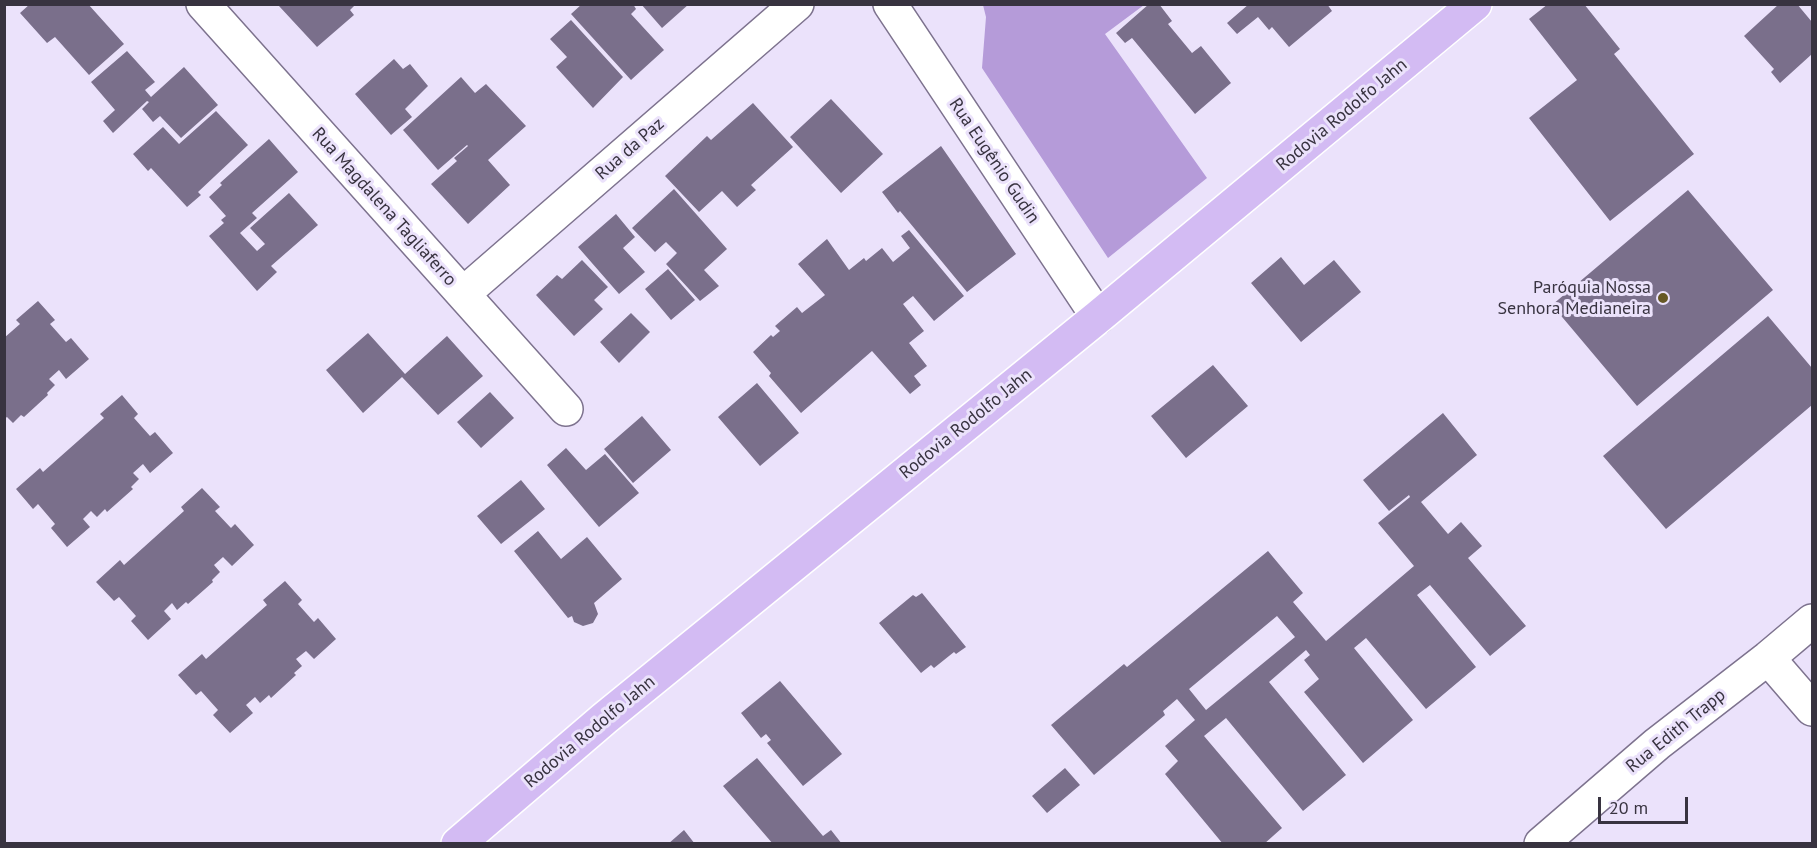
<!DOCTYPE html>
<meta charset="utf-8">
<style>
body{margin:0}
#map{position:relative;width:1817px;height:848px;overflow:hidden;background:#ebe2fb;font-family:"PT Sans",sans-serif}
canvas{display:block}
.frame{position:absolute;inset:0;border:6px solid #383340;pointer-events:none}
.scale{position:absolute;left:1598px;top:797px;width:90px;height:27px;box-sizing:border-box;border:3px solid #383340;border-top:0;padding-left:8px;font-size:18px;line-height:21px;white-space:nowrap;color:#383340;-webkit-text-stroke:4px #ebe2fb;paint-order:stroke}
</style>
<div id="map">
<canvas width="1817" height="848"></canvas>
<div class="frame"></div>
<div class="scale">20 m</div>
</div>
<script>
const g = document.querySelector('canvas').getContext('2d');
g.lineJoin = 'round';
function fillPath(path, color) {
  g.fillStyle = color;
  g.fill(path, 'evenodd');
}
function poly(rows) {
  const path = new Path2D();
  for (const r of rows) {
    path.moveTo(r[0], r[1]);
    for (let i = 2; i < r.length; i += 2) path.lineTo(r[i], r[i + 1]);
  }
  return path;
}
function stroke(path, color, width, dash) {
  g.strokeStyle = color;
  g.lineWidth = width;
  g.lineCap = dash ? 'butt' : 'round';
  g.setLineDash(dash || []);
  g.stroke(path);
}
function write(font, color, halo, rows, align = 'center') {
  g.font = font + ' "PT Sans",sans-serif';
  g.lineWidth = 6;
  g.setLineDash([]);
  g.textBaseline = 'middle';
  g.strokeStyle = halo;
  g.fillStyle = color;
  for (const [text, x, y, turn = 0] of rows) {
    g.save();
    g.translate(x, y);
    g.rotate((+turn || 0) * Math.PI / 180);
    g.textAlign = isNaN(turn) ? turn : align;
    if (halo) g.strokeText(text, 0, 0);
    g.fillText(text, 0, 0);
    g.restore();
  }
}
fillPath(poly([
 [983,5,1144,5,1105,34,1207,178,1108,258,982,68,986,17]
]), '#b59bd9');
fillPath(poly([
 [30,4,88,4,124,44,89,75,55,37,47,43,20,13],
 [281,4,356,4,350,10,354,15,317,47,279,6],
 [582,4,633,4,636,9,631,14,664,50,631,80,571,14],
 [641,4,689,4,662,28],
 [1149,4,1159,4,1172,21,1168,24,1192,53,1201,46,1231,83,1195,114,1132,38,1125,43,1116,33],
 [1249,4,1327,4,1332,11,1289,47,1272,27,1269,30,1258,17,1237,34,1227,23],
 [1548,4,1584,4,1620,49,1614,54,1694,154,1610,221,1529,118,1577,80,1529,19],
 [1779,4,1797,4,1812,22,1812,54,1780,83,1771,72,1774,69,1744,36],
 [571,20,623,77,593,108,556,67,567,57,550,39],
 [127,51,155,82,145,90,151,97,184,67,218,105,181,138,160,116,153,122,142,109,149,102,147,101,113,133,103,121,115,110,91,82],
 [394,59,403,69,410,64,428,86,405,109,412,117,391,135,355,94],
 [461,77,475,93,486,84,526,126,488,160,510,185,468,224,431,184,457,161,454,158,468,146,467,145,438,170,403,130],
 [831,99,883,154,841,193,790,137],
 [753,103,793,147,751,185,756,190,737,207,722,191,699,212,665,176,707,136,711,140],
 [216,111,248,145,198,192,201,195,187,207,151,168,148,171,133,154,163,127,179,144],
 [269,139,298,172,252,213,257,218,240,233,257,251,265,244,250,228,289,193,318,225,271,266,277,272,257,291,209,236,224,223,221,220,226,216,209,197,222,185,220,183],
 [941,146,1016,254,967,292,900,211,898,213,882,192],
 [674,189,727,249,704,270,719,286,700,301,666,264,677,253,666,242,655,252,632,228],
 [1688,190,1773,290,1637,406,1552,305],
 [616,214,635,237,623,248,645,272,619,294,578,247],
 [909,230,964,296,934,321,913,296,903,304,924,331,909,343,927,366,914,376,921,385,910,394,872,351,801,413,769,376,771,373,753,352,771,335,773,337,780,331,775,326,797,307,802,313,825,295,798,264,827,239,849,270,864,258,866,261,882,248,893,262,910,248,901,236],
 [1281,257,1304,285,1334,260,1361,292,1301,342,1251,283],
 [582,260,608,287,594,300,603,309,574,336,536,295,557,275,562,279],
 [668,269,695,300,671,320,645,289],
 [38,301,55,320,50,324,66,342,71,338,89,359,66,379,59,370,49,379,55,385,47,393,48,395,24,417,21,415,13,423,7,417,4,419,4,338,20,324,16,320],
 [631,313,650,332,619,363,600,342],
 [1768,316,1812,368,1812,405,1666,529,1603,456],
 [368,333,405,374,447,336,483,376,438,415,402,377,363,413,326,370],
 [1213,365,1248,406,1186,458,1151,416],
 [757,383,799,433,760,466,718,417],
 [490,392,514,418,481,448,457,422],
 [122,395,138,414,134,418,150,436,155,432,173,453,150,473,143,464,133,473,139,479,131,487,133,489,107,512,105,509,97,517,91,511,83,519,90,527,67,547,51,528,55,524,38,504,33,509,16,489,40,468,43,472,104,418,100,414],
 [1443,413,1477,455,1421,502,1448,534,1461,522,1482,546,1468,558,1526,626,1490,656,1430,585,1417,595,1476,667,1426,709,1366,638,1354,648,1413,720,1363,763,1304,692,1319,679,1304,660,1310,655,1306,650,1269,682,1346,775,1303,811,1226,718,1204,736,1282,828,1264,844,1223,844,1165,774,1178,761,1165,746,1195,720,1177,699,1163,711,1165,715,1094,775,1051,725,1124,664,1127,667,1268,551,1303,593,1293,602,1326,641,1414,566,1378,523,1410,497,1409,495,1389,511,1363,480],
 [1277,616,1295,637,1206,710,1189,689],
 [642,416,671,450,633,483,604,449],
 [566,448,586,470,605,454,639,493,599,527,547,465],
 [521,480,545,509,501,544,477,516],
 [202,488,220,507,215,511,231,528,235,524,254,545,232,566,223,557,214,565,220,572,212,580,213,582,188,604,186,602,177,610,172,603,164,611,171,619,148,640,131,621,136,616,119,597,114,601,96,582,120,560,124,565,184,511,181,507],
 [538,531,561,559,587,537,622,579,594,603,598,614,593,623,583,626,574,622,572,616,568,618,514,551],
 [285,581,302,600,298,604,314,622,318,618,336,639,314,659,306,651,296,659,302,666,294,673,296,675,271,698,269,695,260,703,255,697,246,705,253,713,230,733,213,715,218,710,201,691,196,695,178,675,202,654,206,659,267,605,263,600],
 [922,593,966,647,956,654,954,652,934,668,931,665,921,673,879,623,913,595,916,597],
 [780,681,842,754,803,786,767,743,771,740,766,734,761,738,741,713],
 [757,758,823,836,831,830,842,844,773,844,723,786],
 [1065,768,1080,785,1047,813,1032,796],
 [684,830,695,844,668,844]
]), '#7a6f8b');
const minor = poly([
 [203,4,566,409],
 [890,4,1098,317],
 [463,294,797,4],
 [1768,658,1812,709],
 [1541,844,1657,744,1768,658,1812,621]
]);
const major = poly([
 [458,844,605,718,1098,317,1475,4]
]);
stroke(minor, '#7d728e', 36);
stroke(major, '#fff', 36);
stroke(minor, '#fff', 33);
stroke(major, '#d3bbf3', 33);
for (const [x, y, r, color] of [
 [1663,298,6,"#665825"]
]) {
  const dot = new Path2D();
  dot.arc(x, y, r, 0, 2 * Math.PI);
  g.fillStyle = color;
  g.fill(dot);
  stroke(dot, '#ebe2fb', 2);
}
write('18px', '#383340', '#ebe2fb', [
 ["Rodovia Rodolfo Jahn",1342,115,-40],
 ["Rua da Paz",630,149,-41],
 ["Rua Eugênio Gudin",994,161,56],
 ["Rua Magdalena Tagliaferro",384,207,48],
 ["Rodovia Rodolfo Jahn",966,424,-39],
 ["Rua Edith Trapp",1676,731,-39],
 ["Rodovia Rodolfo Jahn",590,732,-40]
]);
write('18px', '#383340', '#ebe2fb', [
 ["Paróquia Nossa",1651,288],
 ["Senhora Medianeira",1651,309]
], 'right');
</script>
